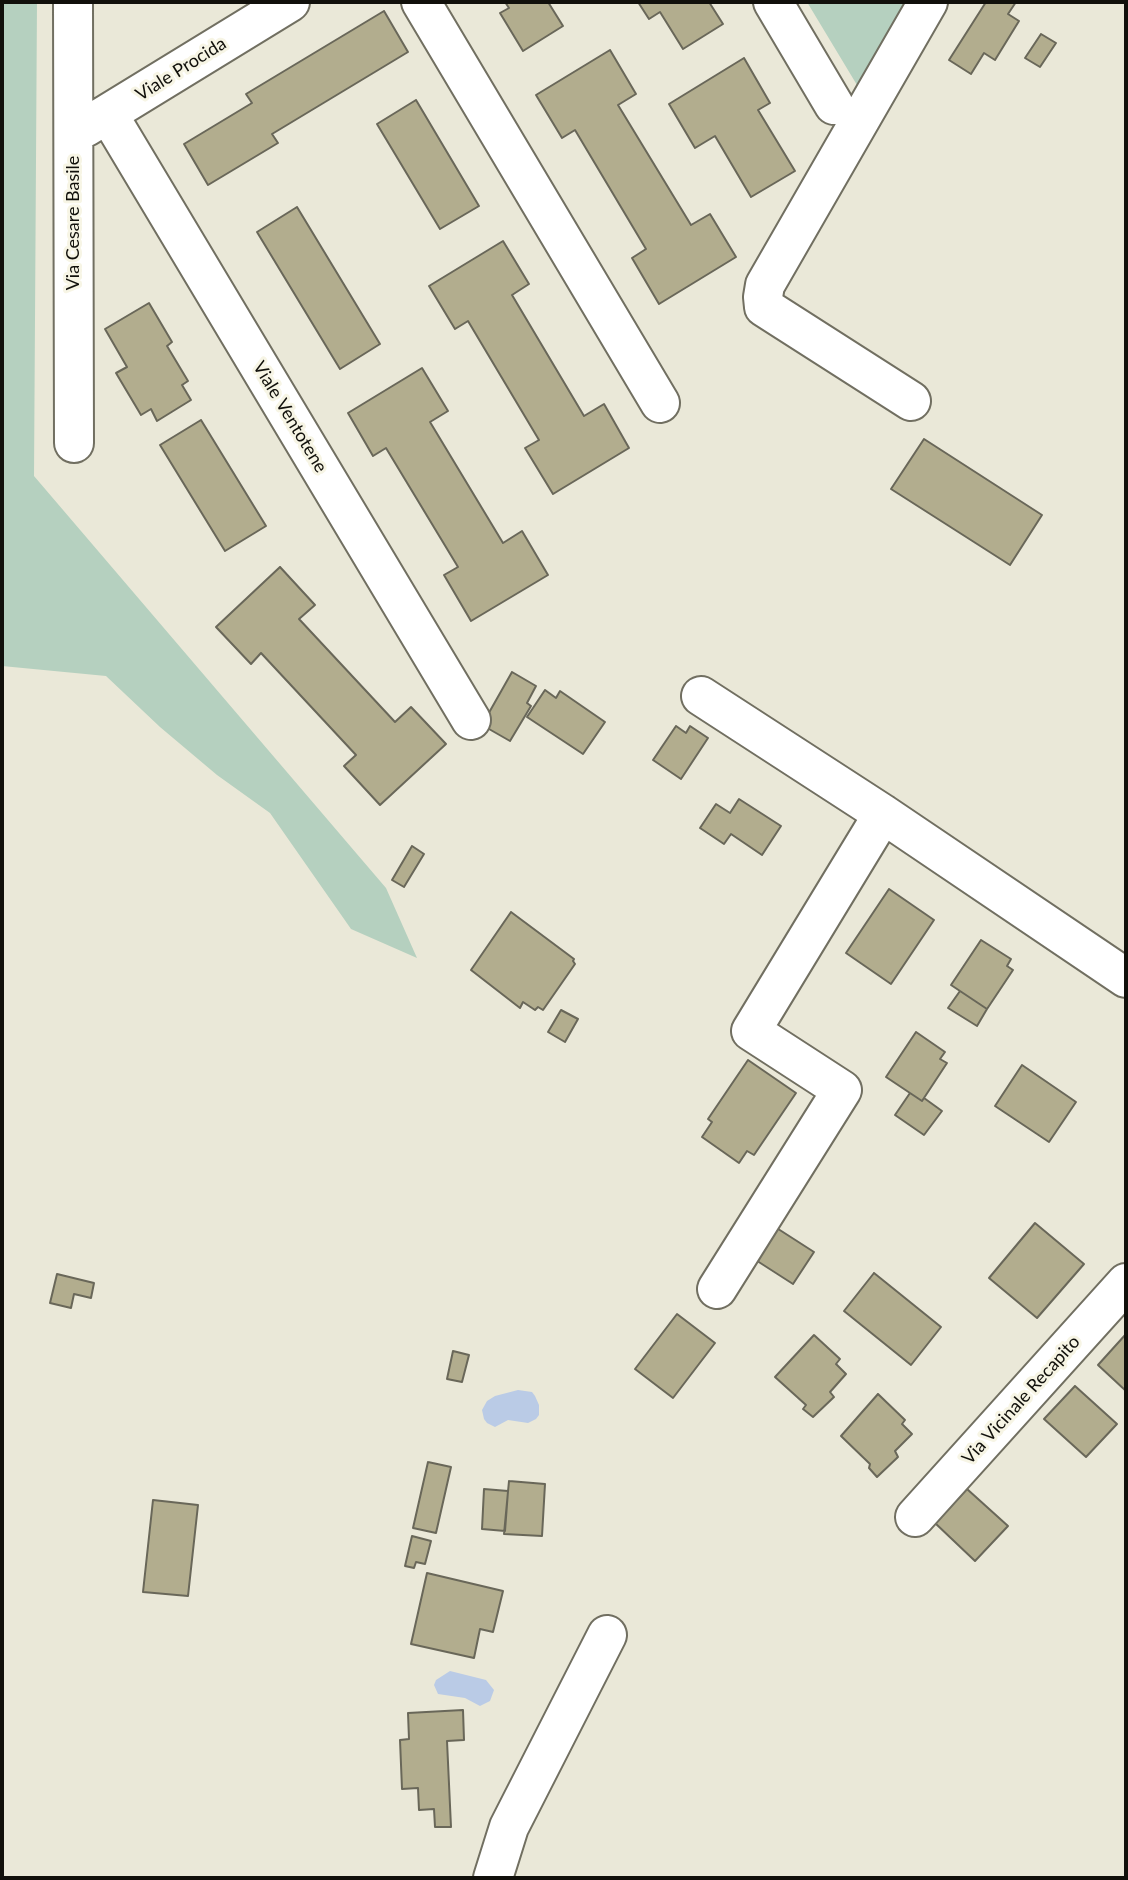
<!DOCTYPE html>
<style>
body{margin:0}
#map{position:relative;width:1128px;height:1880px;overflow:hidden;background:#eae8d8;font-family:Lato,sans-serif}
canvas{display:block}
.frame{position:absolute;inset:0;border:4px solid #11100b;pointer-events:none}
</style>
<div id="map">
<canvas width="1128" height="1880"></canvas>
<div class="frame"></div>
</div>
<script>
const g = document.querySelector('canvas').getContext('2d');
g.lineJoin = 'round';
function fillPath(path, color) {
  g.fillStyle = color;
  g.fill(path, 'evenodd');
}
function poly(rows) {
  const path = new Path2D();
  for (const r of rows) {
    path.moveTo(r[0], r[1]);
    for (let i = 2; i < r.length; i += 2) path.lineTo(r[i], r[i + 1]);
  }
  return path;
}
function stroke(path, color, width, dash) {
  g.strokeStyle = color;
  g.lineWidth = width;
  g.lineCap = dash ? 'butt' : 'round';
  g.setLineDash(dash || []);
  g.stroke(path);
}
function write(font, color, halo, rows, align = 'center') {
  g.font = font + ' Lato,sans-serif';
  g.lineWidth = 6;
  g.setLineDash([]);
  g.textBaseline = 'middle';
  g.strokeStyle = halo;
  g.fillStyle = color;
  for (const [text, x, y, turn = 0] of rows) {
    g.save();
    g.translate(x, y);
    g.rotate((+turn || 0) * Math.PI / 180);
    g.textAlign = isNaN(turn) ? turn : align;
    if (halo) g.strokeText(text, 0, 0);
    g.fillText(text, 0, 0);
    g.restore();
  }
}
fillPath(poly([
 [2,2,37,2,34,476,386,888,417,958,351,929,270,813,217,775,160,727,106,676,2,666],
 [807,2,913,2,860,90]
]), '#b5d0bf');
fillPath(poly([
 [518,1390,532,1392,535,1396,539,1405,539,1415,536,1419,528,1423,508,1420,495,1427,487,1423,484,1419,482,1410,487,1401,495,1396],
 [450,1671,486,1680,494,1690,490,1701,480,1706,465,1698,438,1694,434,1685,436,1680]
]), '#bacbe6');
const building = poly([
 [505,2,548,2,563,26,523,51,500,13,509,8,505,2],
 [638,2,709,2,723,24,683,49,660,12,649,19,638,2],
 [986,2,1016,2,1008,14,1019,21,995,60,984,53,971,74,949,60,986,2],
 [384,11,408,52,272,134,278,143,208,185,184,144,252,103,246,94,384,11],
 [1041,34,1056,43,1040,67,1025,58,1041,34],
 [610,50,636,94,618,105,691,225,710,214,736,257,659,304,632,258,646,249,575,130,562,138,536,95,610,50],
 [744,58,770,103,758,110,795,171,751,197,715,136,695,148,669,104,744,58],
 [416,100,479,206,440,229,377,124,416,100],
 [297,207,380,344,340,369,257,232,297,207],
 [503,241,529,284,512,295,584,416,604,404,629,448,553,494,525,448,539,440,468,321,455,329,429,286,503,241],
 [149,303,172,342,167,346,188,381,182,385,191,400,157,421,151,409,141,415,116,373,127,367,105,329,149,303],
 [422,368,448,411,430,422,503,543,522,531,548,575,471,621,444,575,458,567,386,448,373,456,348,413,422,368],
 [201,420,266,526,225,551,160,445,201,420],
 [924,439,1042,515,1010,565,891,489,924,439],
 [280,567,315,605,299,619,395,722,411,707,446,744,380,805,344,766,356,755,261,653,251,664,216,627,280,567],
 [512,672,536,686,527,703,531,706,510,741,482,725,512,672],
 [545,690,556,698,560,691,605,722,583,754,527,717,545,690],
 [676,726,686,733,690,726,708,738,681,779,653,760,676,726],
 [739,799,781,826,762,855,731,834,724,844,700,828,716,804,730,813,739,799],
 [412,846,424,854,404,887,392,880,412,846],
 [889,889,934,920,891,984,846,953,889,889],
 [511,912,574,959,573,961,575,964,543,1010,538,1007,535,1010,523,1002,520,1008,471,970,511,912],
 [981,940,1011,959,1007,966,1013,970,987,1009,951,985,981,940],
 [960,991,987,1009,977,1026,948,1008,960,991],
 [561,1010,578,1019,565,1042,548,1032,561,1010],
 [916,1032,945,1052,940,1059,947,1063,922,1101,886,1077,916,1032],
 [748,1060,796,1093,754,1155,747,1151,739,1163,702,1137,712,1122,708,1119,748,1060],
 [1022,1065,1076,1102,1049,1142,995,1106,1022,1065],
 [910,1093,922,1101,924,1098,942,1111,924,1135,895,1115,910,1093],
 [1035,1223,1084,1264,1037,1318,989,1278,1035,1223],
 [772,1225,814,1252,793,1284,751,1257,772,1225],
 [874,1273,941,1327,911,1365,844,1311,874,1273],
 [57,1274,94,1283,91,1298,74,1294,71,1308,50,1303,57,1274],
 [677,1314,715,1343,673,1398,635,1369,677,1314],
 [1126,1334,1126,1391,1098,1365,1126,1334],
 [814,1335,840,1359,836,1364,846,1374,830,1392,834,1397,813,1417,803,1409,806,1405,775,1377,814,1335],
 [453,1351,469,1355,462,1382,447,1379,453,1351],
 [1075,1386,1117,1424,1086,1457,1044,1419,1075,1386],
 [878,1394,905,1420,902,1424,912,1434,895,1451,898,1457,877,1477,869,1468,870,1464,841,1436,878,1394],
 [428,1462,451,1467,436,1533,413,1528,428,1462],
 [509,1481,545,1484,542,1536,504,1534,509,1481],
 [484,1489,508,1491,505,1531,482,1529,484,1489],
 [967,1489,1008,1526,975,1561,935,1523,967,1489],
 [153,1500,198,1505,188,1596,143,1592,153,1500],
 [412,1536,431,1541,425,1564,416,1562,414,1568,405,1566,412,1536],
 [427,1573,503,1591,493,1632,480,1629,474,1658,411,1644,427,1573],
 [463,1710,464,1740,447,1741,451,1827,435,1827,434,1809,419,1810,418,1788,402,1789,400,1740,409,1739,408,1713,463,1710]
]);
fillPath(building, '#b2ad8e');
stroke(building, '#696759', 2);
const minor = poly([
 [73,2,74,443],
 [421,2,660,403],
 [773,2,834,105],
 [108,114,471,720],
 [86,127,290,2],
 [911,401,764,307,763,297,765,285,928,2],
 [701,696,883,814,1126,978],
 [717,1289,842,1090,751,1031,883,814],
 [915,1517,1126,1283],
 [493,1878,509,1827,607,1635]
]);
stroke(minor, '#716f61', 42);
stroke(minor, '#fff', 38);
write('18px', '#11100b', '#f7f5e5', [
 ["Viale Procida",181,69,-32],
 ["Via Cesare Basile",73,223,-90],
 ["Viale Ventotene",290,417,59],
 ["Via Vicinale Recapito",1021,1400,-48]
]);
</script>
